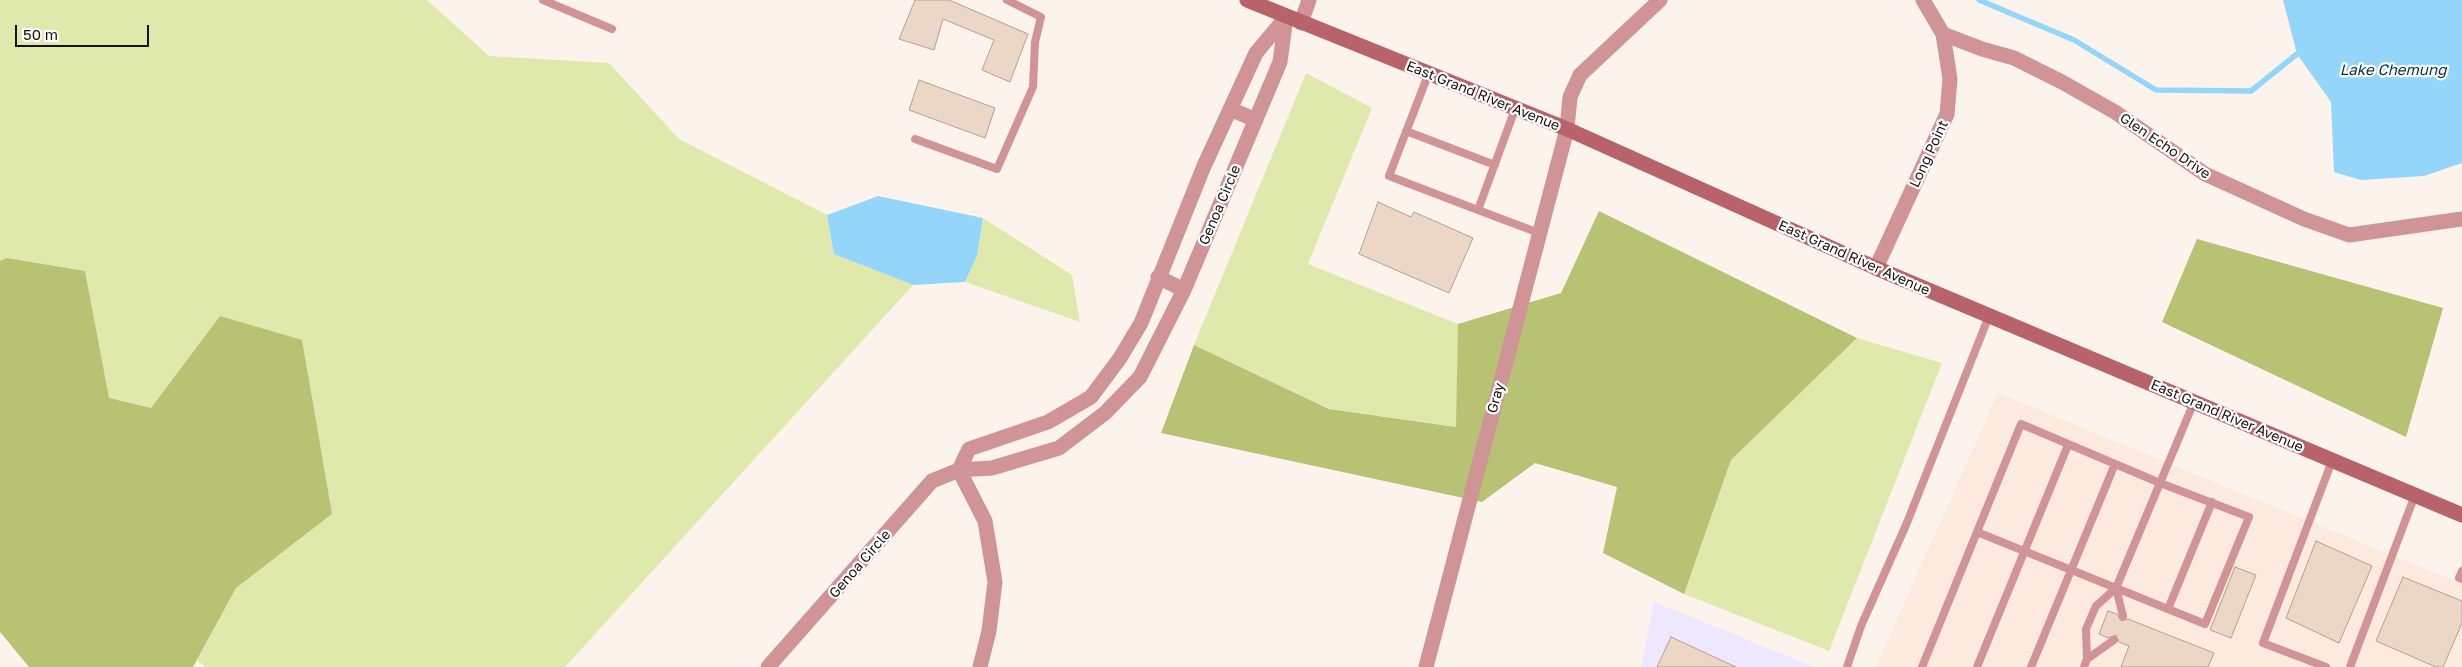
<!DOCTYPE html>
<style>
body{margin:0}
#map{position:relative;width:2462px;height:667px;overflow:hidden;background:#fdf3ed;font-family:"Golos Text",sans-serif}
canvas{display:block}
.scale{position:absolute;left:15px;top:25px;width:134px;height:22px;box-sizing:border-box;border:2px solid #19110c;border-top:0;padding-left:6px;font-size:15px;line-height:18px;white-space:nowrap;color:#19110c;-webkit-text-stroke:4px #fff;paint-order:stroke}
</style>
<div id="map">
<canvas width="2462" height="667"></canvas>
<div class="scale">50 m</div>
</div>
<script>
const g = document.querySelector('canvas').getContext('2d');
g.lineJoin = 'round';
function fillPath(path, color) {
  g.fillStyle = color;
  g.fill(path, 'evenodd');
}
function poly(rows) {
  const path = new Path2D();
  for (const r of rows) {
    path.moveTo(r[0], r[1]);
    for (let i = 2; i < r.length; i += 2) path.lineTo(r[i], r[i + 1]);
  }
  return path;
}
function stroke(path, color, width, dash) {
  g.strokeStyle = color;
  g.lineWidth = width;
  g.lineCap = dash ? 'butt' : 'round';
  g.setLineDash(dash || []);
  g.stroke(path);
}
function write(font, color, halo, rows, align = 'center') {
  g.font = font + ' "Golos Text",sans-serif';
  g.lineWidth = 4.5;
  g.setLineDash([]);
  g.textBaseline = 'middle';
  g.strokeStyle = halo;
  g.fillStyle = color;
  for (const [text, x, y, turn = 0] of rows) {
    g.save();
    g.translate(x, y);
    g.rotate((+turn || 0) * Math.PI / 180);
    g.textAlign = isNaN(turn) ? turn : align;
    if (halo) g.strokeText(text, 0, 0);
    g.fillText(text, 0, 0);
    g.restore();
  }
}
fillPath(poly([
 [1998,393,2462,584,2462,667,1876,667]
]), '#fceade');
fillPath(poly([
 [1654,602,1815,667,1641,667]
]), '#ede8fe');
fillPath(poly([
 [0,0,427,0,489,56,609,63,679,139,827,215,834,254,913,285,565,667,206,667,197,660,236,588,332,514,220,316,151,408,108,398,85,271,7,258,0,261],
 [1306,73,1372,108,1308,264,1458,324,1457,427,1330,409,1194,345],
 [983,218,1072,275,1080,322,965,282,977,256],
 [1857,338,1942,363,1829,651,1684,594,1731,460]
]), '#e0e9ac');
fillPath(poly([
 [1599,211,1857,338,1731,460,1684,594,1603,553,1617,487,1535,463,1482,502,1161,433,1194,345,1329,409,1456,427,1458,324,1561,293],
 [2197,239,2443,308,2406,437,2162,322],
 [7,258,85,271,109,398,151,408,220,316,302,340,332,514,236,588,193,667,29,667,0,632,0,261]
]), '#b7c273');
fillPath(poly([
 [2283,0,2462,0,2462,163,2424,176,2361,180,2334,172,2331,102,2297,54],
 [878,196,983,218,977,256,965,282,913,285,834,254,827,215]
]), '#94d6f9');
stroke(poly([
 [1979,0,2074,40,2156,90,2251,91,2297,54]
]), '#94d6f9', 5.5);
const building = poly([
 [915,0,949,0,1028,34,1010,82,982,70,994,40,943,19,934,50,899,39,915,0],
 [919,80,995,108,985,138,909,110,919,80],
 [1378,202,1411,217,1414,212,1473,238,1449,293,1359,254,1378,202],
 [2316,541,2372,566,2339,643,2286,618,2316,541],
 [2235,567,2256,575,2231,638,2210,630,2235,567],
 [2403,577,2462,601,2462,623,2443,667,2436,667,2376,641,2403,577],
 [2108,611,2117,614,2121,621,2128,619,2214,653,2208,667,2121,667,2129,646,2119,642,2116,635,2108,638,2099,634,2108,611],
 [1671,637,1736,667,1657,667,1671,637]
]);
fillPath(building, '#ecd6c6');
stroke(building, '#b59f91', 1);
stroke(poly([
 [543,0,612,29],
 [1428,75,1389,176,1478,210],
 [1515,109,1478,210,1539,233],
 [1406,131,1495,165],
 [915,139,997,169,1033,87,1035,42,1041,17,1007,0],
 [1977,532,2116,588],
 [2462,571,2459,578,2462,579],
 [2168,609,2212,502],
 [2087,659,2086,629,2096,606,2116,588,2160,483,2249,517,2205,624,2116,588,2123,616],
 [1847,667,1861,626,1906,525,1989,316],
 [1922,667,2021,424,2160,483,2194,402],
 [1977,667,2068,445],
 [2031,667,2115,464],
 [2084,667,2087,659,2114,640],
 [2326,667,2263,643,2332,461],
 [2350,667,2415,495]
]), '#d09396', 8);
stroke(poly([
 [1923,0,1943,34,1982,49,2014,58,2062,82,2115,112,2205,174,2304,219,2349,235,2462,219],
 [1301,23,1309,0],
 [1230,109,1256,120],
 [1876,268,1947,114,1950,79,1943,34],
 [1158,277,1184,290],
 [768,667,932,481,959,470,992,468,1059,448,1105,413,1140,377,1184,290,1280,62,1286,17],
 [980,667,989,631,995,582,985,521,959,470,969,449,1048,422,1091,397,1120,358,1141,323,1204,166,1256,53,1286,17],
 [1426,667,1567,129,1570,97,1580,75,1660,0]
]), '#d09396', 15);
stroke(poly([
 [1247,0,1567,129,1876,268,2462,515]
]), '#b86269', 15);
write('14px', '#19110c', '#fff', [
 ["East Grand River Avenue",1483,96,22],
 ["Glen Echo Drive",2165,146,34],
 ["Long Point",1929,154,-65],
 ["Genoa Circle",1220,205,-67],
 ["East Grand River Avenue",1854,258,24],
 ["Gray",1496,398,-75],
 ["East Grand River Avenue",2227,416,23],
 ["Genoa Circle",860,564,-49]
]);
write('italic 15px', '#083042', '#fff', [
 ["Lake Chemung",2393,70]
]);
</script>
